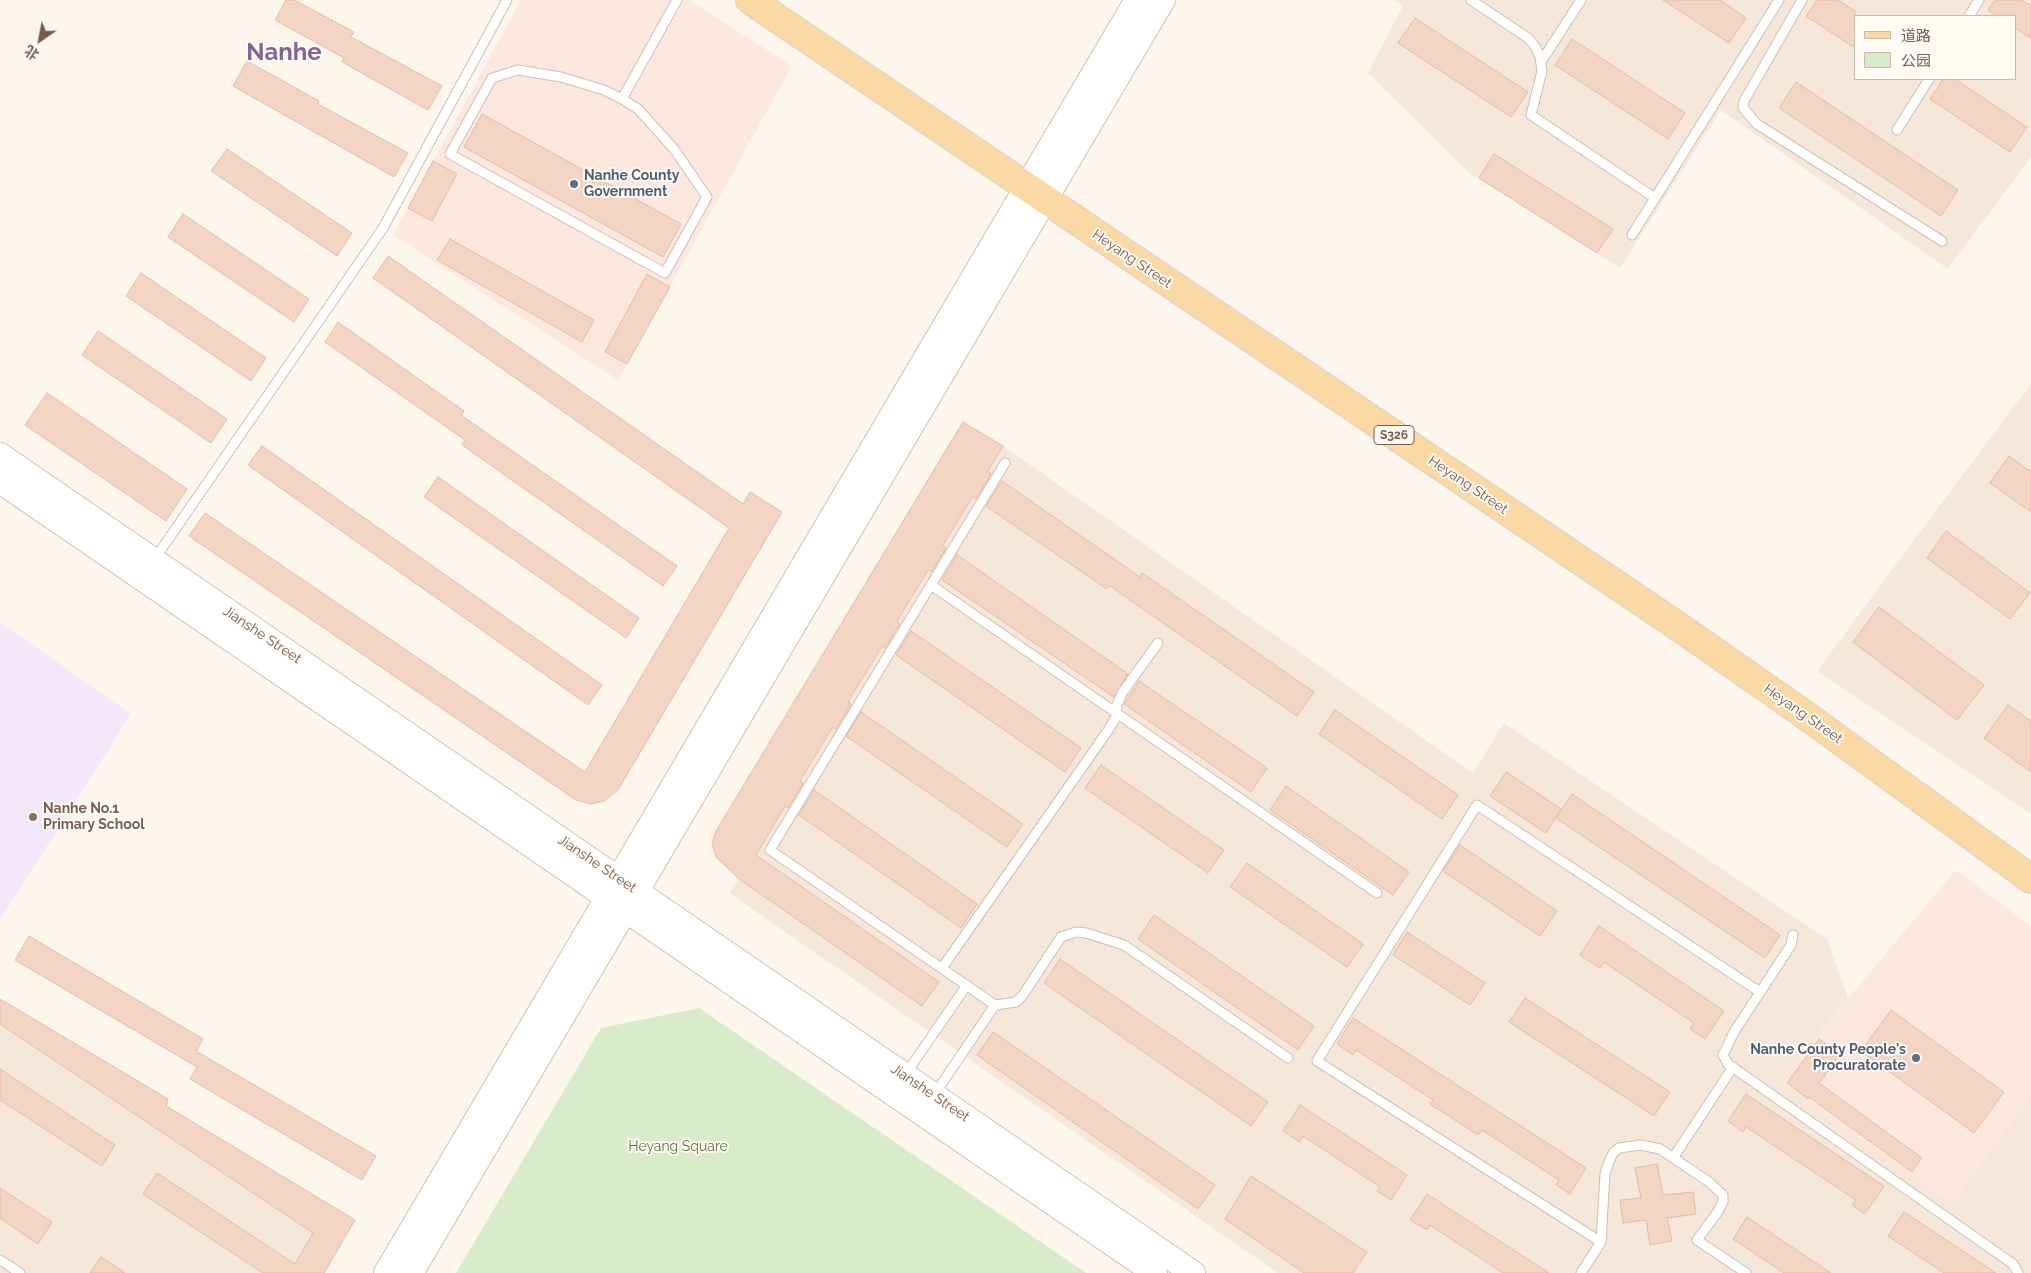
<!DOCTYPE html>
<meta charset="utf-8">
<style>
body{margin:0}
#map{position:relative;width:2031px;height:1273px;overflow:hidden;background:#fdf6ec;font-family:Raleway,"Noto Sans SC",sans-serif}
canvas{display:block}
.legend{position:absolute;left:1854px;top:15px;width:162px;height:65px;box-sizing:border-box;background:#fffaf3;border:1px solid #cabbb1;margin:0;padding:6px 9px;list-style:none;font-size:15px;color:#7a5c4d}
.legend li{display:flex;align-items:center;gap:10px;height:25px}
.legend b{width:25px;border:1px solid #cabbb1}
.north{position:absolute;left:15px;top:15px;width:50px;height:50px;-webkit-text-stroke:4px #fffaf3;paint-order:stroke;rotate:213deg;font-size:14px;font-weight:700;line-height:20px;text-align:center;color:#7a5c4d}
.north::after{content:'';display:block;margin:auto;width:18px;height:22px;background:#7a5c4d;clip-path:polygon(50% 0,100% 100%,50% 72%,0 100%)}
</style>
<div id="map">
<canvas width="2031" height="1273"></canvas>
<ul class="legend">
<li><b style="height:6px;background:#fbd9a5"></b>道路</li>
<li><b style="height:14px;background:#d8ecc9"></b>公园</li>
</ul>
<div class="north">北</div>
</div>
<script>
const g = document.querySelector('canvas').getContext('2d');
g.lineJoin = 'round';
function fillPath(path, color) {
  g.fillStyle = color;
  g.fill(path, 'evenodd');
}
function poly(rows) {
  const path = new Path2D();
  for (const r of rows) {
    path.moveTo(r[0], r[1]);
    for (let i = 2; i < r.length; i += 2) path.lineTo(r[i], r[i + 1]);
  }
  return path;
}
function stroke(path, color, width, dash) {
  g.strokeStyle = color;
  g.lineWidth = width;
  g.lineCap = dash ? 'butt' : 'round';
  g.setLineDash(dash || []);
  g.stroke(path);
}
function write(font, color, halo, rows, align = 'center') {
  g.font = font + ' Raleway,sans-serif';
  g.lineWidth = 4;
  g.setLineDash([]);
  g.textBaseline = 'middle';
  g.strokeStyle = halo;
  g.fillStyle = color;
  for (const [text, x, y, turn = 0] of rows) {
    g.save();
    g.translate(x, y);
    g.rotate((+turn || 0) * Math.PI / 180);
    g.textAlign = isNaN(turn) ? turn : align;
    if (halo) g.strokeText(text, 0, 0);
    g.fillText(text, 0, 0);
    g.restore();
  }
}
fillPath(poly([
 [1394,0,2031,0,2031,157,1948,269,1721,110,1620,268,1467,171,1368,73,1403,6],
 [1855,16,2015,16,2015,79,1855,79],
 [2031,383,2031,814,1817,671],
 [1003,446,1473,773,1504,723,1827,939,1848,998,1819,1033,1952,1203,2031,1095,2031,1273,1278,1273,729,893,756,855],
 [0,999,168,1099,167,1106,355,1220,324,1273,0,1273]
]), '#f5e8da');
fillPath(poly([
 [521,0,689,0,792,66,618,380,393,235],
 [1956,870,2031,926,2031,1095,1952,1204,1782,1083,1819,1033]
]), '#fde8e0');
fillPath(poly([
 [0,622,131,714,0,920]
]), '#f3e8fa');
fillPath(poly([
 [699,1008,1086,1273,456,1273,601,1028]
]), '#d8ecc9');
const building = poly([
 [286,0,294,0,354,32,351,37,442,86,428,110,342,62,344,58,275,20,286,0],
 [1663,0,1720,0,1746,18,1729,43,1663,0],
 [1817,0,1838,0,1855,11,1855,48,1806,16,1817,0],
 [1995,0,2022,0,2031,6,2031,38,2015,28,2015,16,1997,16,1988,10,1995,0],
 [1415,18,1528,92,1511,117,1398,43,1415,18],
 [1572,39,1685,113,1668,139,1555,65,1572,39],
 [247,61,319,101,318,104,408,153,394,177,233,86,247,61],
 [1943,79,1955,79,2027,127,2010,152,1930,99,1943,79],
 [1796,82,1958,190,1941,216,1779,108,1796,82],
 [482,114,681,224,663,257,464,147,482,114],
 [227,149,352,233,337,256,211,171,227,149],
 [1494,154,1613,229,1597,253,1479,178,1494,154],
 [433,161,457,174,432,221,408,208,433,161],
 [183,214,309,299,294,322,168,237,183,214],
 [450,239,594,320,582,342,437,260,450,239],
 [388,256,743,504,750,492,782,512,618,790,604,801,591,804,576,800,189,536,205,513,585,772,729,528,373,278,388,256],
 [141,273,266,358,251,381,126,296,141,273],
 [647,274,670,287,627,364,605,352,647,274],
 [338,322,464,411,461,415,677,566,663,586,462,445,465,440,325,342,338,322],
 [98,331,227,419,211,443,82,355,98,331],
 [47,393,187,489,166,521,25,425,47,393],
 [963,422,1003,446,988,471,991,474,976,499,973,496,943,545,946,548,931,572,928,570,897,621,900,624,885,648,882,646,848,702,851,704,836,729,833,727,800,781,803,783,788,808,785,806,756,855,939,982,922,1006,739,879,716,857,712,843,716,831,963,422],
 [262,446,602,685,588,705,248,465,262,446],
 [2009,456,2031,472,2031,512,1990,483,2009,456],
 [438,477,639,618,626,638,424,497,438,477],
 [1002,481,1140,577,1142,573,1314,692,1297,716,1110,586,1107,589,986,506,1002,481],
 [1946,531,2030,593,2010,619,1927,558,1946,531],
 [957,555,1128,674,1114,697,942,580,957,555],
 [1879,607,1984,685,1957,720,1853,642,1879,607],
 [911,631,1081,748,1065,772,896,655,911,631],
 [1139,681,1267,768,1251,792,1124,704,1139,681],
 [2008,705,2031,721,2031,772,1984,738,2008,705],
 [1335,710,1458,795,1442,819,1319,734,1335,710],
 [861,712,1023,824,1007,847,846,736,861,712],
 [1101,765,1224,850,1208,873,1085,788,1101,765],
 [1506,772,1561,809,1546,833,1490,796,1506,772],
 [1286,786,1409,872,1393,895,1270,810,1286,786],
 [814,790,977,904,961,928,799,815,814,790],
 [1572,794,1780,935,1765,958,1556,818,1572,794],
 [1460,845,1557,911,1540,936,1443,871,1460,845],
 [1247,863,1363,944,1347,967,1230,887,1247,863],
 [1154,915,1314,1026,1298,1050,1138,939,1154,915],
 [1599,926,1724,1011,1705,1039,1690,1029,1694,1023,1604,962,1600,968,1580,955,1599,926],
 [1407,932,1485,983,1470,1005,1393,955,1407,932],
 [29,936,203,1039,196,1051,376,1156,362,1180,190,1079,197,1067,15,960,29,936],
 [1060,959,1268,1102,1251,1126,1044,983,1060,959],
 [1525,998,1670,1092,1654,1116,1509,1022,1525,998],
 [0,999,168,1099,166,1106,355,1220,324,1273,263,1273,143,1194,157,1173,295,1264,313,1233,0,1024,0,999],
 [1891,1010,2004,1092,1974,1133,1861,1051,1891,1010],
 [1353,1018,1586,1168,1570,1194,1556,1185,1559,1180,1482,1130,1478,1135,1430,1104,1433,1100,1356,1050,1353,1055,1337,1044,1353,1018],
 [993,1032,1215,1185,1198,1209,977,1055,993,1032],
 [1819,1039,1840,1054,1819,1083,1922,1158,1912,1172,1809,1097,1808,1099,1787,1083,1819,1039],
 [0,1069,115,1145,102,1166,0,1100,0,1069],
 [1746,1094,1884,1186,1865,1214,1852,1205,1856,1200,1746,1127,1743,1132,1728,1121,1746,1094],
 [1300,1105,1407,1175,1391,1200,1377,1191,1380,1187,1303,1136,1300,1142,1283,1131,1300,1105],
 [1657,1164,1663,1195,1693,1192,1696,1214,1667,1218,1672,1241,1650,1245,1646,1220,1623,1223,1620,1200,1641,1198,1635,1168,1657,1164],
 [1251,1176,1367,1252,1353,1273,1304,1273,1225,1219,1251,1176],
 [0,1188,52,1222,38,1244,0,1218,0,1188],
 [1427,1194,1549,1273,1503,1273,1430,1225,1427,1230,1410,1220,1427,1194],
 [1904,1212,1996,1273,1944,1273,1888,1236,1904,1212],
 [1747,1217,1831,1273,1784,1273,1733,1239,1747,1217],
 [101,1257,125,1273,90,1273,101,1257]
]);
fillPath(building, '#f3d5c3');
stroke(building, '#e6bba3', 1);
const lane = poly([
 [1471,0,1528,38,1535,46,1540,57,1542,71,1531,115,1655,198],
 [1802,0,1744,101,1743,108,1757,124,1942,241],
 [1969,16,1979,0],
 [1541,62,1581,0],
 [518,70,561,77,604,90,622,99,638,109,674,149,707,197,665,273,450,154,492,78,518,70],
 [622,99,677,0],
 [1897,130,1929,79],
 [1632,235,1779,0],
 [1005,463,770,850,995,1005,1016,1002,1023,995,1061,937,1076,932,1086,933,1124,945,1288,1058],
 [154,560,383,228,507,0],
 [931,585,1377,893],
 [1793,935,1791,945,1734,1032,1723,1055,1728,1064,2013,1264,2018,1273],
 [942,968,1109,729,1116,717,1117,705,1122,693,1158,643],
 [905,1075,967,985],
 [934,1095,995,1005],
 [1673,1158,1733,1067],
 [1601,1242,1317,1061,1477,805,1760,992],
 [0,1260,20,1273],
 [1581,1273,1601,1242,1605,1174,1609,1162,1613,1153,1619,1148,1641,1145,1660,1149,1709,1182,1723,1195,1723,1202,1717,1213,1697,1240,1746,1273]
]);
const secondary = poly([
 [0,455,1193,1273],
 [0,481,1155,1273],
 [386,1273,1137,0],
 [411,1273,1163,0]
]);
const primary = poly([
 [750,0,1682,629,1801,712,2031,879]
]);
stroke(lane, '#d1beb0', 11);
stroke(secondary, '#d6c0b0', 26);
stroke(primary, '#dad1cd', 30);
stroke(lane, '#fff', 9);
stroke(secondary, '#fff', 24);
stroke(primary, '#fbd9a5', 28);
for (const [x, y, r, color] of [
 [574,184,5,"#5c6f8a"],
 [33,817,5,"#8d6e63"],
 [1916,1058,5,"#5c6f8a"]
]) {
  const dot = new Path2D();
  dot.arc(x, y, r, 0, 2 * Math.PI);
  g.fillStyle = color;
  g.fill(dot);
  stroke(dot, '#fffaf3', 2);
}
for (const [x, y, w] of [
 [1394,435,40]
]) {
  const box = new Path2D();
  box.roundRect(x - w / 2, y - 9.5, w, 19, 4);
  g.fillStyle = '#fffaf3';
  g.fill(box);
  stroke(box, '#7a5c4d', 1);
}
write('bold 12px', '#7a5c4d', null, [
 ["S326",1394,435]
]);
write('bold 14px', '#4e5e75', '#fffaf3', [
 ["Nanhe County",584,176],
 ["Government",584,192],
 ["Nanhe County People's",1906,1050,"right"],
 ["Procuratorate",1906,1066,"right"]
], 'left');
write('14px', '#7a5c4d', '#fffaf3', [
 ["Heyang Street",1132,259,34],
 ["Heyang Street",1468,485,34],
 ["Jianshe Street",262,635,34],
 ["Heyang Street",1803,714,35],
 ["Jianshe Street",597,864,34],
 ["Jianshe Street",930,1093,34]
]);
write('bold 14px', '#785e54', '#fffaf3', [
 ["Nanhe No.1",43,809],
 ["Primary School",43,825]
], 'left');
write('14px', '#537a41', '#fffaf3', [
 ["Heyang Square",678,1147]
]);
write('bold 24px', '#846695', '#fffaf3', [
 ["Nanhe",284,53]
]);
</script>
